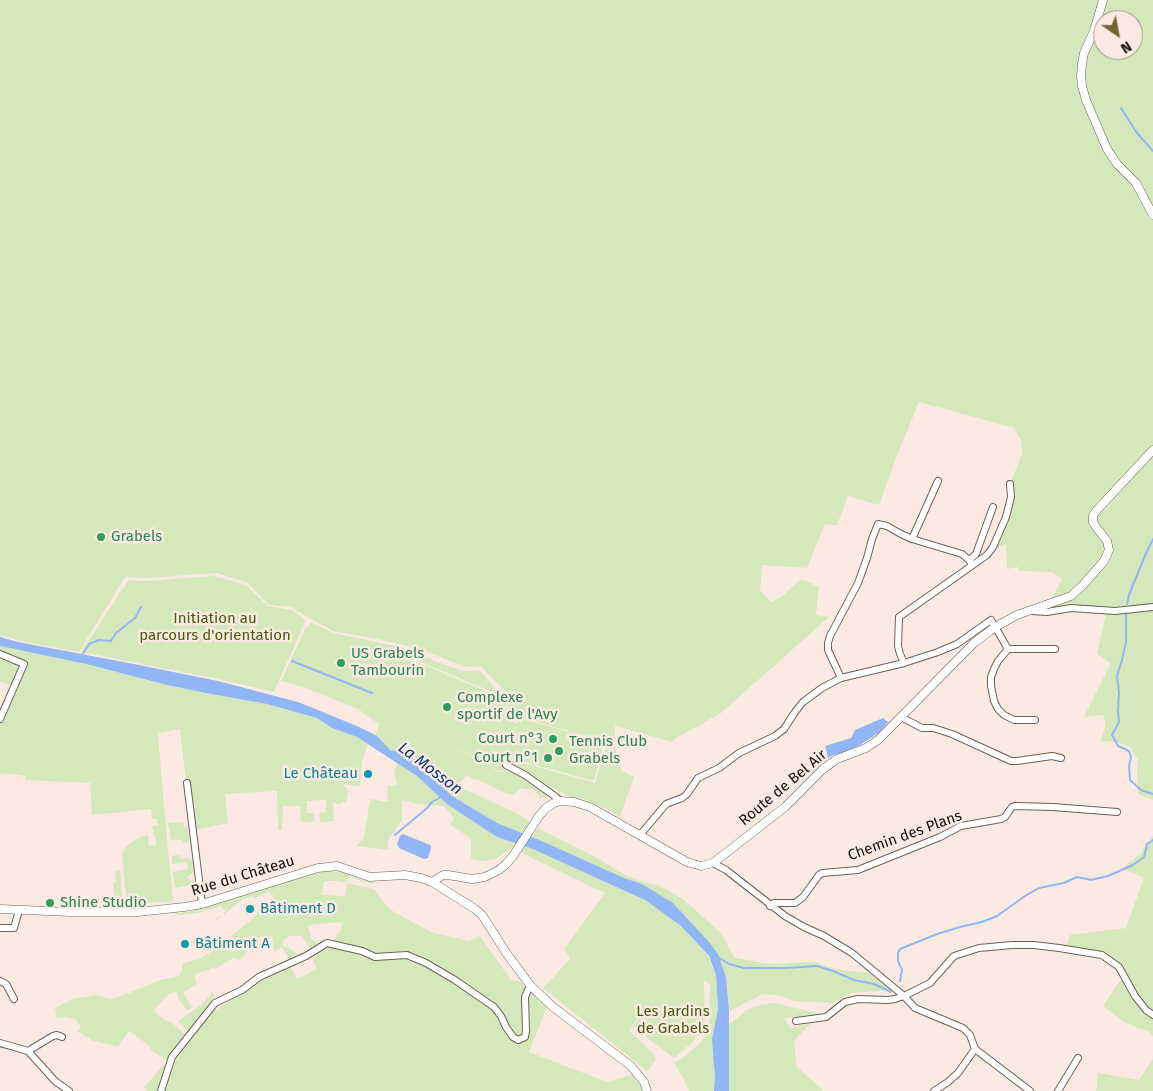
<!DOCTYPE html>
<meta charset="utf-8">
<style>
body{margin:0}
#map{position:relative;width:1153px;height:1091px;overflow:hidden;background:#fbeae2;font-family:"Fira Sans",sans-serif}
canvas{display:block}
.north{position:absolute;left:1093px;top:10px;width:50px;height:50px;box-sizing:border-box;background:#fbeae2;border:1px solid #9f928d;border-radius:50%;rotate:147deg;font-size:14px;font-weight:700;line-height:20px;text-align:center;color:#150f0d}
.north::after{content:'';display:block;margin:auto;width:18px;height:22px;background:#726532;clip-path:polygon(50% 0,100% 100%,50% 72%,0 100%)}
</style>
<div id="map">
<canvas width="1153" height="1091"></canvas>
<div class="north">N</div>
</div>
<script>
const g = document.querySelector('canvas').getContext('2d');
g.lineJoin = 'round';
function fillPath(path, color) {
  g.fillStyle = color;
  g.fill(path, 'evenodd');
}
function poly(rows) {
  const path = new Path2D();
  for (const r of rows) {
    path.moveTo(r[0], r[1]);
    for (let i = 2; i < r.length; i += 2) path.lineTo(r[i], r[i + 1]);
  }
  return path;
}
function stroke(path, color, width, dash) {
  g.strokeStyle = color;
  g.lineWidth = width;
  g.lineCap = dash ? 'butt' : 'round';
  g.setLineDash(dash || []);
  g.stroke(path);
}
function write(font, color, halo, rows, align = 'center') {
  g.font = font + ' "Fira Sans",sans-serif';
  g.lineWidth = 5;
  g.setLineDash([]);
  g.textBaseline = 'middle';
  g.strokeStyle = halo;
  g.fillStyle = color;
  for (const [text, x, y, turn = 0] of rows) {
    g.save();
    g.translate(x, y);
    g.rotate((+turn || 0) * Math.PI / 180);
    g.textAlign = isNaN(turn) ? turn : align;
    if (halo) g.strokeText(text, 0, 0);
    g.fillText(text, 0, 0);
    g.restore();
  }
}
fillPath(poly([
 [0,0,1153,0,1153,800,1138,794,1137,772,1138,760,1129,746,1116,742,1101,741,1105,726,1104,715,1084,717,1111,663,1097,654,1106,613,1078,611,1051,614,1051,600,1062,579,1052,572,1019,571,1018,567,1007,569,1006,544,993,551,1012,497,1012,479,1022,454,1021,440,1014,428,919,402,896,458,879,505,848,496,837,525,825,524,807,568,762,565,760,590,771,602,782,596,801,579,819,587,816,615,829,617,721,713,676,738,672,742,615,726,615,748,622,771,634,777,620,817,608,810,584,799,571,797,553,788,551,795,540,798,538,794,532,790,521,788,513,795,508,794,475,779,466,776,457,786,519,814,532,823,524,834,497,823,452,796,412,760,405,757,398,750,391,751,375,735,379,724,358,709,305,688,281,681,306,627,307,628,311,622,333,633,395,646,462,671,479,670,502,696,408,657,407,658,506,699,507,709,515,724,523,719,604,742,594,781,517,760,510,764,507,771,498,771,483,760,384,718,484,761,498,772,511,771,517,761,595,783,607,742,523,718,516,722,508,708,507,699,508,694,480,666,464,667,421,649,373,638,333,631,290,607,269,605,247,582,217,573,147,578,125,577,79,652,26,642,0,635],
 [1103,20,1133,20,1133,50,1103,50],
 [214,576,246,585,268,606,292,610,306,620,274,692,218,679,81,652,128,581,145,581],
 [0,646,86,664,167,685,211,694,267,704,317,718,332,728,357,737,368,744,362,761,360,786,343,784,348,791,346,803,342,802,341,804,333,803,334,821,320,822,319,813,326,812,326,800,307,801,307,813,314,813,314,822,301,822,300,806,283,806,282,830,278,830,277,791,225,794,228,823,195,830,186,782,180,729,158,733,164,807,173,901,127,905,122,855,126,847,132,842,140,837,148,835,149,846,157,845,152,826,158,825,157,819,152,819,151,809,92,815,90,783,25,780,25,776,0,773,0,724,26,662,0,652],
 [0,657,20,665,11,685,0,682],
 [397,763,417,776,447,804,497,837,516,844,515,846,502,855,492,860,479,861,471,858,471,838,450,825,454,818,444,806,418,804,402,800,402,820,388,840,388,850,357,846,364,837,370,799,388,802,387,786,397,785,394,772],
 [183,822,184,827,187,827,190,842,184,843,182,840,171,840,168,823],
 [538,828,592,855,625,875,643,882,658,885,684,900,720,932,735,958,771,964,814,962,841,970,869,973,891,990,852,993,832,1003,793,1001,782,996,763,994,729,1011,726,977,718,954,642,884,624,878,532,837],
 [1153,836,1153,1037,1151,1033,1124,1022,1103,1006,1121,979,1120,964,1104,951,1067,946,1070,935,1126,928,1144,878,1123,868,1140,854],
 [522,846,535,850,645,900,681,926,708,956,716,975,718,1009,713,1034,738,1018,746,1010,759,1005,776,1003,820,1014,784,1018,790,1028,811,1023,794,1041,797,1067,824,1091,689,1091,684,1080,674,1063,681,1059,703,1041,710,1017,710,985,704,980,705,1012,704,1025,694,1041,674,1058,633,1027,655,997,629,1030,654,1054,656,1060,647,1071,543,988,570,959,564,949,605,893,519,852],
 [180,855,181,859,187,858,192,860,193,873,187,877,190,881,194,879,194,885,175,888,173,872,188,869,187,862,172,864,172,856],
 [120,870,123,905,105,906,105,902,113,901,113,899,115,899,113,882,116,882,115,871],
 [328,871,345,873,366,881,376,882,372,884,364,882,349,876,347,883,374,889,389,909,431,932,469,941,480,936,511,980,522,982,547,1007,529,1052,607,1082,631,1075,636,1075,644,1091,165,1091,176,1059,208,1015,253,985,291,968,297,979,317,969,312,958,315,956,302,936,289,936,283,941,283,946,285,948,288,947,297,954,304,952,305,955,290,961,282,947,274,952,272,936,260,937,240,960,233,958,216,969,213,968,194,975,197,984,183,992,192,1007,187,1011,178,998,177,992,170,993,154,1010,159,1016,166,1021,172,1022,185,1035,171,1054,168,1061,150,1049,150,1046,129,1031,118,1046,93,1041,77,1031,81,1027,75,1019,64,1017,57,1018,55,1008,73,999,96,995,111,999,127,994,160,980,178,976,182,971,182,964,201,958,216,949,252,919,274,896,269,892,254,898,252,896,243,899,217,920,216,918,223,915,225,911,227,909,227,908,224,910,221,906,198,913,181,915,175,915,175,913,188,912,227,900,228,901,238,898,238,897,297,878],
 [324,881,335,881,347,883,345,896,323,895,322,892],
 [342,922,341,930,329,946,327,948,311,939,308,925],
 [213,992,215,995,206,1009,188,1031,178,1021,202,1004],
 [1153,1059,1153,1091,1096,1091,1098,1073,1139,1080],
 [163,1065,167,1065,159,1091,148,1091,144,1088]
]), '#d5e8bc');
fillPath(poly([
 [0,637,18,642,139,665,218,681,298,702,357,726,377,736,391,751,398,750,405,757,412,760,452,796,497,823,544,842,624,878,642,884,673,903,709,942,718,954,726,977,729,1011,729,1091,714,1091,715,1077,712,1039,718,1009,716,975,709,956,681,926,645,900,535,850,497,837,447,804,417,776,357,737,332,728,317,718,267,704,211,694,167,685,86,664,0,646],
 [883,718,888,722,880,732,860,745,842,753,833,755,828,758,825,746,851,738,855,730],
 [403,834,430,845,431,848,428,858,424,859,399,848,397,844,400,836]
]), '#90b6f6');
stroke(poly([
 [1121,108,1137,133,1153,151],
 [1127,604,1129,595,1146,553,1153,539],
 [1126,612,1126,642,1122,660,1117,676,1119,692,1118,711,1119,722,1112,735,1118,746,1129,751,1131,757,1129,766,1130,780,1141,790,1153,794],
 [82,655,89,644,99,640,111,641,116,633,135,618,141,607],
 [292,661,372,693],
 [395,835,427,808,432,802,441,797],
 [718,957,729,964,744,968,786,968,817,966,833,971,854,980,874,984,891,992],
 [900,981,902,970,898,961,898,953,900,949,937,934,960,927,982,922,997,916,1025,896,1039,888,1064,883,1077,877,1091,880,1108,876,1133,865,1144,857,1147,844,1153,840]
]), '#90b6f6', 2);
const minor = poly([
 [912,539,938,481],
 [969,560,976,554,993,507],
 [1032,611,1047,612,1071,608,1115,611,1153,607],
 [1008,649,1055,649],
 [0,654,24,664,0,719],
 [904,663,900,654,898,646,899,617,987,555,993,547,1006,517,1011,497,1010,484],
 [841,678,828,650,828,643,830,636,858,583,867,558,872,539,878,524,887,526,901,534,912,539,962,554,969,560,972,565],
 [901,717,922,728,933,728,952,734,1011,761,1017,761,1052,756,1061,758],
 [506,765,525,775,556,797,560,801],
 [187,783,202,904],
 [640,835,666,804,682,798,687,794,698,778,719,768,739,753,775,736,784,729,795,712,803,702,822,688,841,678,904,663,938,652,957,644,991,620,1008,649,998,661,994,669,991,677,991,686,994,701,998,709,1004,715,1014,720,1035,720],
 [713,863,726,870,785,916,804,927,824,936,852,953,904,996,930,983,954,956,979,948,1012,945,1034,945,1059,948,1102,955,1119,967,1135,996,1146,1010,1153,1015],
 [770,906,774,903,795,903,803,897,819,875,822,873,858,870,940,837,961,826,1001,819,1005,817,1012,807,1015,806,1053,807,1117,812],
 [0,928,14,928,19,910],
 [0,981,6,984,14,999],
 [796,1021,826,1017,845,1002,858,999,888,1000,895,999,904,996,915,1008,963,1028,970,1035,975,1049,1030,1091],
 [0,1043,28,1051,55,1081,69,1091],
 [28,1051,53,1036,57,1035,62,1037],
 [161,1091,172,1057,215,1003,242,990,259,977,306,956,327,943,362,951,375,957,407,955,426,963,455,980,494,1007,501,1016,506,1027,513,1037,518,1040,525,1037,526,1031,525,997,530,985],
 [934,1091,948,1082,958,1073,975,1049],
 [1058,1091,1078,1058]
]);
const tertiary = poly([
 [1103,0,1094,31,1084,53,1082,64,1081,76,1082,86,1086,100,1107,149,1117,164,1136,183,1153,215],
 [432,882,443,875,448,875,472,879,485,877,499,870,506,864,513,856,539,816,546,808,554,803,560,801,574,802,590,807,687,862,701,866,713,863,785,807,823,769,837,759,866,748,878,740,974,643,995,627,1017,615,1071,596,1083,585,1104,561,1109,550,1107,541,1096,527,1093,522,1093,516,1096,511,1153,450],
 [0,909,71,912,138,912,184,907,202,904,318,868,328,867,337,866,370,877,405,875,421,878,432,882,475,909,482,915,507,954,530,985,553,1007,631,1066,644,1082,647,1091]
]);
stroke(minor, '#6f6059', 8);
stroke(tertiary, '#6f6059', 9);
stroke(minor, '#fff', 6);
stroke(tertiary, '#fff', 8);
for (const [x, y, r, color] of [
 [101,537,5,"#2e9e5b"],
 [341,663,5,"#2e9e5b"],
 [447,707,5,"#2e9e5b"],
 [553,739,5,"#2e9e5b"],
 [559,751,5,"#2e9e5b"],
 [548,758,5,"#2e9e5b"],
 [368,774,5,"#0f9aa8"],
 [50,903,5,"#2e9e5b"],
 [250,909,5,"#0f9aa8"],
 [185,944,5,"#0f9aa8"]
]) {
  const dot = new Path2D();
  dot.arc(x, y, r, 0, 2 * Math.PI);
  g.fillStyle = color;
  g.fill(dot);
  stroke(dot, '#fbeae2', 2);
}
write('15px', '#27864d', '#fbeae2', [
 ["Grabels",111,537],
 ["US Grabels",351,654],
 ["Tambourin",351,671],
 ["Complexe",457,698],
 ["sportif de l'Avy",457,715],
 ["Court n°3",543,739,"right"],
 ["Tennis Club",569,742],
 ["Grabels",569,759],
 ["Court n°1",538,758,"right"],
 ["Shine Studio",60,903]
], 'left');
write('15px', '#435d0f', '#fbeae2', [
 ["Initiation au",215,619],
 ["parcours d'orientation",215,636],
 ["Les Jardins",673,1012],
 ["de Grabels",673,1029]
]);
write('15px', '#0d838f', '#fbeae2', [
 ["Le Château",358,774,"right"],
 ["Bâtiment D",260,909],
 ["Bâtiment A",195,944]
], 'left');
write('15px', '#150f0d', '#fbeae2', [
 ["Route de Bel Air",783,788,-40],
 ["Chemin des Plans",905,836,-20],
 ["Rue du Château",243,876,-17]
]);
write('italic 16px', '#0d3981', '#fbeae2', [
 ["La Mosson",430,769,37]
]);
</script>
